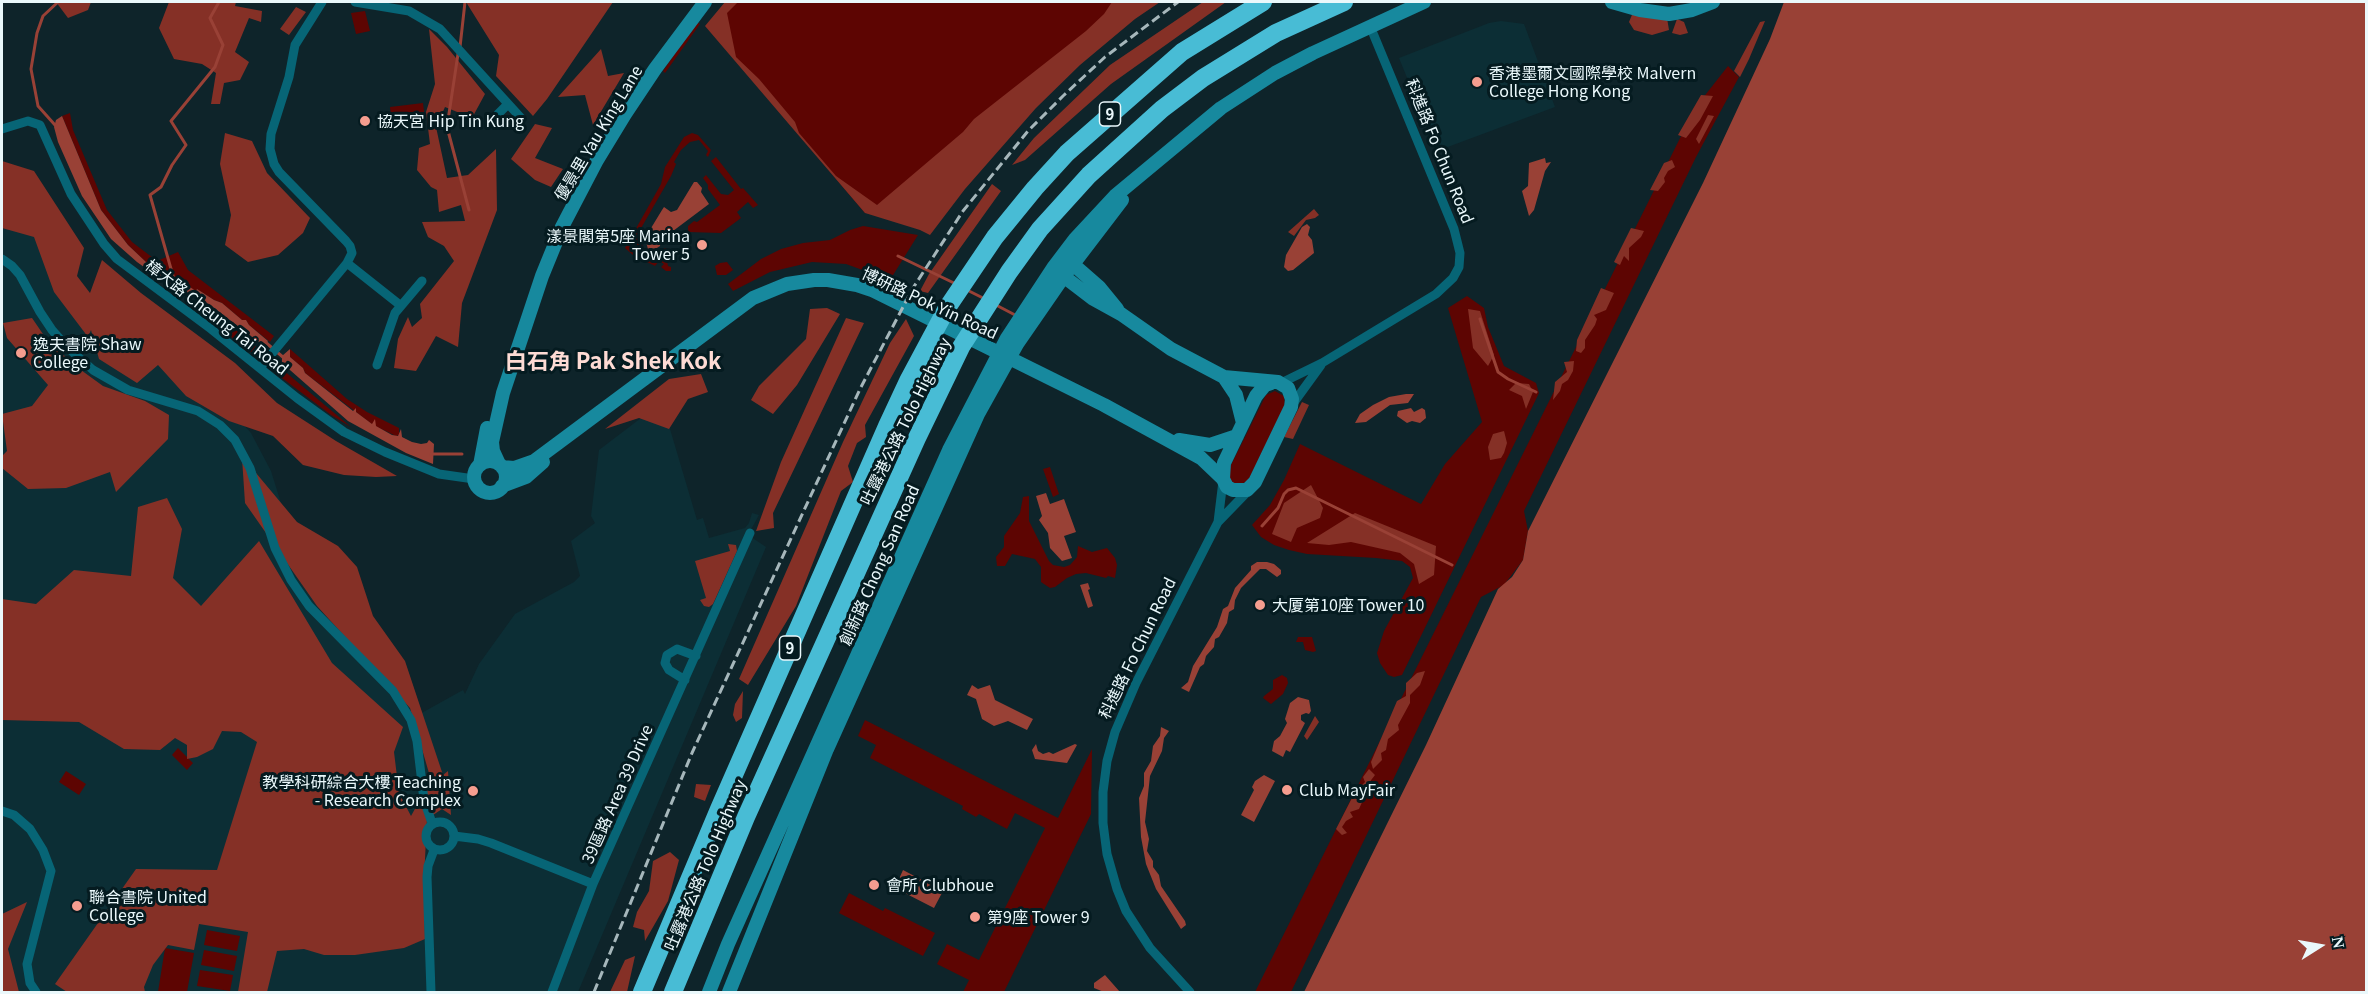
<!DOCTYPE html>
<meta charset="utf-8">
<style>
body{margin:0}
#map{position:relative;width:2368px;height:994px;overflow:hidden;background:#0e242a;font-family:Georgia,serif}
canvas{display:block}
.frame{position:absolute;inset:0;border:3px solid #eaf8fb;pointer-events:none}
.north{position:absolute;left:2290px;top:916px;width:60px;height:60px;-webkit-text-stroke:4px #051b20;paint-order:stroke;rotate:79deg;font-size:16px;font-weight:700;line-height:24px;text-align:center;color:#eaf8fb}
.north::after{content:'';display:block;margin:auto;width:21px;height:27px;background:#eaf8fb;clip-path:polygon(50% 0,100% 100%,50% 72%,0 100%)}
</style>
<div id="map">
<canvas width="2368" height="994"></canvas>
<div class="frame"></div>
<div class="north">N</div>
</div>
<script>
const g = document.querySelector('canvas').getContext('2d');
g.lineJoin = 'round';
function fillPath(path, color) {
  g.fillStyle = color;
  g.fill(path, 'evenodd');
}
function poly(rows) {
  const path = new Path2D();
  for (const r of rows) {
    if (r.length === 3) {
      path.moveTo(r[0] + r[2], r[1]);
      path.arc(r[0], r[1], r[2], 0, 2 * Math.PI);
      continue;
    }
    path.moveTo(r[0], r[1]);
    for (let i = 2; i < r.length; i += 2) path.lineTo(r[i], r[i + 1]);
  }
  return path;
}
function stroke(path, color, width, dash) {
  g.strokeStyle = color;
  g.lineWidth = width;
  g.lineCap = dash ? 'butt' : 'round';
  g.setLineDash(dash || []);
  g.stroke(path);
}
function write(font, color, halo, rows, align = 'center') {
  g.font = font + ' Georgia,"Noto Sans TC",serif';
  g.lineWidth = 6;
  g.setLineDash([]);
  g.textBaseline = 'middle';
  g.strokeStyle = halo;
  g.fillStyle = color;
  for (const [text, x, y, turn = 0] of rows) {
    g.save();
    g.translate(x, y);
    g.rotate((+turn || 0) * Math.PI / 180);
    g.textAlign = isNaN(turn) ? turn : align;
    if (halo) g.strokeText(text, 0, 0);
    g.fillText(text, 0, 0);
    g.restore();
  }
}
fillPath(poly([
 [1501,21,1524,24,1555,107,1437,151,1399,58,1489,23],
 [2,216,44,221,84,303,230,410,251,433,271,471,291,535,418,715,463,690,465,694,479,664,515,614,574,582,580,576,571,541,595,523,591,516,599,450,662,402,697,520,703,518,709,538,745,528,749,523,752,513,759,515,748,535,766,547,578,992,2,992]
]), '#0c2e35');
fillPath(poly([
 [733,2,1144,2,1015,115,865,213,714,35,717,19],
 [365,11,370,31,356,34,351,13],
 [697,22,700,24,665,73,663,71],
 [1728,66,1739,77,1696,157,1524,511,1528,531,1523,560,1504,585,1481,597,1291,992,1255,992,1695,108],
 [423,103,425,120,392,124,390,107],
 [70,113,73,130,107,210,132,242,157,261,178,252,188,270,274,336,270,342,249,325,246,320,242,320,222,303,214,300,197,289,196,293,176,278,165,274,146,262,128,245,101,210,62,116],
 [692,133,698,135,711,150,708,157,706,155,708,151,699,140,690,142,681,150,674,162,676,164,671,176,640,230,644,255,651,260,664,251,664,248,670,249,665,252,665,256,669,257,667,261,668,266,671,267,671,271,666,271,661,267,664,264,659,261,655,266,639,258,638,251,634,252,634,256,625,248,661,184,665,167,684,137],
 [716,157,741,189,743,188,758,205,753,208,748,202,737,212,741,218,721,233,688,232,688,226,694,221,697,222,720,205,708,189,708,185,703,178,706,175,721,194,728,195,734,190,711,161],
 [863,226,918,235,890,280,846,264,812,262,770,272,733,291,728,284,761,259,781,249,803,243,830,240,850,230],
 [727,262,733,270,726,275,717,275,715,266,720,263],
 [1467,296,1484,308,1488,327,1504,366,1536,383,1539,393,1402,675,1394,677,1388,675,1380,663,1377,653,1384,631,1413,578,1410,567,1402,561,1376,558,1307,554,1289,550,1274,545,1261,537,1252,525,1270,505,1284,480,1300,444,1421,504,1445,464,1482,422,1448,308],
 [226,322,259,349,261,352,251,352,242,347,222,328],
 [290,349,347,399,367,412,399,428,399,435,396,436,373,425,305,373,303,368,290,357],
 [275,362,289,375,351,427,331,415,278,375],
 [1275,391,1284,396,1285,405,1248,481,1241,484,1234,483,1230,480,1229,469,1266,395],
 [1050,467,1059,494,1053,497,1043,469],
 [1029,496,1029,521,1049,561,1053,565,1064,567,1070,565,1077,557,1078,546,1092,552,1107,548,1115,558,1117,565,1115,578,1108,576,1106,578,1086,573,1076,574,1067,578,1055,587,1050,588,1041,582,1041,567,1035,559,1012,554,1005,566,997,566,996,557,1004,547,1004,536,1020,513,1023,497],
 [1298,637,1312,637,1316,651,1313,652,1305,650,1303,642,1296,642],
 [1282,675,1287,678,1288,683,1283,694,1271,704,1263,698,1264,696,1273,689,1273,680],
 [865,720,1058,818,1092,749,1091,814,1004,992,963,992,969,980,937,964,947,944,979,960,1045,828,1015,813,1007,829,979,814,976,817,962,809,963,806,870,758,876,745,858,736],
 [178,748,193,763,187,770,172,755],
 [66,771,86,784,79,795,59,782],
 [849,893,883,911,885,908,935,933,923,956,839,913],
 [207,930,240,936,237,951,204,945],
 [165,948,194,953,187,992,158,992],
 [204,950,237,956,234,971,201,965],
 [200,970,233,975,230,991,197,986]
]), '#5d0502');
fillPath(poly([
 [56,2,91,2,88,10,68,18],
 [169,2,236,2,235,6,262,11,261,22,249,18,235,52,249,62,240,80,224,83,220,104,211,104,216,73,202,64,174,59,159,28],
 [466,2,613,2,547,99,533,116,496,76,499,55],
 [725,2,738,2,727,13,736,57,759,79,795,122,799,133,836,176,877,205,963,132,974,119,1086,31,1104,14,1112,2,1160,2,1135,19,1080,65,1036,108,965,189,930,235,920,230,865,213,705,26],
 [1203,2,1226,2,1111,84,1025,160,1012,165,1034,138,1110,65],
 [1636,5,1667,18,1669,30,1652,35,1634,30,1629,22],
 [296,7,306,12,289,35,280,29],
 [1677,19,1684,22,1688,33,1680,35,1672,33],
 [1765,21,1749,59,1740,77,1734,71,1760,22],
 [429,29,447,47,485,94,472,118,445,107,436,127,447,178,468,175,496,149,497,210,462,303,458,347,436,336,416,371,394,368,398,339,408,317,412,327,422,318,420,304,454,261,444,246,428,237,422,222,465,221,461,205,439,212,437,190,431,187,417,170,419,148,430,144,426,112,435,84],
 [601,49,608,76,624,73,593,125,585,95,558,97],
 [1701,95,1713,96,1700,120,1686,138,1678,135],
 [1708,115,1714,116,1699,144,1696,139],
 [535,124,552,128,535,158,563,169,551,187,535,180,511,159],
 [225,133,252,141,267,173,310,218,303,233,278,255,248,262,225,245,231,215,220,164],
 [1672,160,1675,167,1668,171,1664,178,1665,182,1658,191,1650,190,1664,163],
 [2,161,34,171,84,248,77,276,90,293,102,260,141,293,235,363,277,403,336,441,397,476,376,477,344,475,303,465,273,436,229,421,186,396,158,365,137,383,99,359,91,330,88,337,54,292,34,237,2,228],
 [992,184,1001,191,928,293,920,291,929,274],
 [1314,209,1319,215,1315,218,1306,220,1294,236,1288,232],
 [1631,228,1644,231,1641,237,1629,248,1629,261,1624,256,1620,265,1614,262],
 [1601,288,1614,293,1606,310,1594,315,1597,319,1595,325,1585,340,1585,348,1581,353,1576,351,1577,340],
 [827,308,840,314,797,385,773,414,751,400,759,386,806,339,810,309],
 [1468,309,1480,311,1494,355,1488,366,1473,348],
 [32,318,45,337,74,365,103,386,145,401,169,415,168,439,116,492,110,472,66,488,28,489,2,468,2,456,7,451,2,414,32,406,48,385,7,338,3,323],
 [846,318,864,323,773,513,774,528,756,531,781,462],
 [906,319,914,336,865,425,866,437,857,443,848,466,853,482,841,491,796,606,748,685,739,679,843,442,890,343],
 [1574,361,1573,371,1568,380,1562,384,1560,391,1553,400,1555,382,1567,372,1564,362],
 [701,374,708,392,688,399,669,429,639,418,605,429,669,379],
 [1516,383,1529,384,1533,392,1526,409,1522,396,1509,390],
 [1302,402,1309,405,1293,439,1284,437],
 [1504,431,1507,443,1504,453,1501,458,1490,460,1488,447,1493,434],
 [241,443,256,473,297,522,338,546,357,567,373,616,405,661,443,775,448,771,451,815,442,809,427,819,424,879,425,939,404,948,355,955,324,955,304,949,277,951,267,992,238,992,248,932,199,924,194,950,168,945,153,965,144,987,145,992,67,992,55,984,136,869,217,870,257,742,241,732,222,731,213,749,197,757,187,759,187,745,175,738,160,750,124,749,79,722,2,720,2,599,36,604,74,570,131,576,138,507,167,498,182,529,173,578,201,606,259,541,332,663,403,727,394,752,399,793,411,816,431,780,410,708,317,606,245,503],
 [1311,485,1323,508,1320,518,1297,528,1291,542,1272,534,1284,503],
 [1355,513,1436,546,1434,575,1419,584,1414,564,1400,553,1351,542,1329,545,1307,543],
 [728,544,736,545,737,551,713,604,709,607,704,606,700,600,706,598,695,561,730,551],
 [1425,671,1420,685,1410,695,1410,703,1398,725,1399,730,1388,739,1386,750,1381,753,1382,760,1373,769,1371,762,1397,701,1406,696,1406,683,1417,673],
 [743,691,742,718,736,722,733,715,735,704],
 [1315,716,1319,722,1307,740,1304,736],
 [1369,769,1375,775,1362,792,1359,788,1365,782,1363,777],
 [696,784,711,785,705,801,694,797],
 [1353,796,1363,800,1359,809,1350,812,1353,817,1346,821,1342,827,1347,833,1342,835,1336,829],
 [670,852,679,860,668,901,645,941,644,930,633,927,637,912,649,891,653,861],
 [27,902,8,949,19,992,2,992,2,914],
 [635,956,627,992,610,992,625,960]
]), '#853026');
fillPath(poly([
 [1784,2,2366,2,2366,992,1304,992,1426,745,1498,589,1512,577,1523,560,1528,531,1703,183,1770,39],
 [62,116,101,210,128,245,146,262,173,279,176,278,196,291,197,289,214,300,222,303,242,320,246,320,249,325,268,341,266,344,260,343,209,304,166,283,137,262,111,239,82,196,58,142,54,127,56,120],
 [1545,158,1546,163,1551,162,1545,171,1534,210,1529,216,1522,191,1528,186,1529,163],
 [694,182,697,182,702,188,701,192,709,204,661,240,660,246,649,253,645,238,662,210,664,207,671,212,677,210],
 [1307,224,1310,227,1308,235,1312,240,1314,253,1293,270,1288,271,1284,267,1286,255,1302,227],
 [290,349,290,357,303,368,305,373,353,411,356,408,356,412,372,424,375,419,376,426,392,435,398,436,401,429,402,437,412,442,421,444,427,443,429,440,434,444,433,464,406,453,348,421,282,363,282,356],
 [1406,394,1414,394,1408,403,1390,405,1366,422,1355,423,1360,414,1373,405,1389,397],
 [1411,408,1414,412,1422,408,1425,410,1426,418,1420,423,1412,421,1407,423,1397,416,1398,411],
 [1046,493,1050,504,1064,499,1076,532,1064,536,1072,558,1062,561,1050,548,1048,533,1039,520,1042,516,1036,496],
 [1257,562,1267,562,1274,564,1281,570,1281,574,1277,577,1266,569,1260,569,1241,588,1235,600,1234,609,1229,612,1227,623,1219,637,1215,639,1214,647,1206,656,1204,664,1200,667,1189,692,1181,688,1188,682,1193,666,1217,627,1223,609,1228,606,1235,588,1251,570,1251,566],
 [1088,583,1090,589,1088,590,1093,606,1088,608,1080,585],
 [972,685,978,689,990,685,995,700,1033,719,1027,730,1008,721,994,726,982,719,976,699,967,695],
 [1298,697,1309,700,1311,711,1309,714,1306,713,1301,715,1301,720,1305,723,1290,752,1286,750,1283,757,1272,751,1274,741,1280,736,1287,723,1285,719,1290,703],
 [1161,727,1169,731,1164,738,1162,751,1150,776,1145,822,1149,839,1147,851,1153,861,1153,867,1159,875,1161,886,1185,921,1186,925,1181,929,1156,889,1146,864,1141,837,1139,798,1144,786,1144,773,1151,761,1153,746,1160,736],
 [1036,744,1038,751,1043,754,1049,752,1053,754,1075,744,1077,745,1067,763,1035,759,1032,750],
 [1264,775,1275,781,1254,822,1241,815,1254,790,1252,787,1255,781],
 [903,870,943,891,934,908,895,888],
 [1105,975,1120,992,1104,992,1094,988,1094,983]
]), '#994136');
stroke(poly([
 [460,47,465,2],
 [458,54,447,127,469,210],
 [55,125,38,106,31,69,37,33,43,16,58,2],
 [898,256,956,284],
 [175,283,150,195,161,187,172,165,186,145,171,121,215,67,223,45,210,18,219,2],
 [967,290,985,299],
 [996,305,1017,316],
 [1480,319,1498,372,1508,379,1536,392],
 [264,341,284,358],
 [431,454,462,454],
 [1262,526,1278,508,1284,494,1288,490,1296,488,1452,565]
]), '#994136', 3);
stroke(poly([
 [355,2,409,11,440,29,521,118],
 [498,114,508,104],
 [2,129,28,121,40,125,71,194,104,244,117,259,211,329,297,398,344,432,385,452,439,474,474,479],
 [2,259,12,266,20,275,40,312,52,330,67,347,93,370,128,390,198,411,220,425,235,440,250,468,275,548,291,580,309,606,393,691,411,720,417,741,424,800,432,823],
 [347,263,400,305],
 [377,365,395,313,422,281],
 [260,368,347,263,352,253,350,246,346,241,279,172,274,164,270,149,271,134,289,77,295,45,322,2],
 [1281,383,1322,363,1436,294,1453,278,1459,267,1460,253,1454,229,1370,26],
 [1292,405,1321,365],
 [1218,522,1250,489],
 [685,680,669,670,665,663,667,655,677,649,696,656],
 [2,811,14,815,30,829,43,850,51,871,27,964,30,983,36,992],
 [440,836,14],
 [454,836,478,839,491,843,593,884],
 [431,992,427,877,428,866,434,850],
 [552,992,593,884,750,533],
 [1190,992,1150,948,1126,911,1117,889,1107,854,1103,823,1103,792,1107,761,1115,732,1136,683,1218,522,1223,481]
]), '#076576', 9);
stroke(poly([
 [1612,2,1640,10,1669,14,1692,10,1713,2],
 [1067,259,1099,287,1117,309],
 [1058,272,1092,298,1121,314,1171,349,1224,377,1278,382,1288,388,1292,399,1291,407,1255,482,1247,490,1233,490,1227,487,1223,479,1224,463,1256,396,1265,385,1271,383],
 [1224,377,1236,395,1243,423],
 [1179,440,1210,445,1237,436],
 [490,477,16],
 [499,464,493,451,492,442,503,393,542,276,562,227,597,160,625,114,655,69,705,2],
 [480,465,487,428],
 [502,467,514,468,534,461,753,298,787,284,814,280,828,280,857,285,872,290,1104,405,1201,458,1222,478],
 [502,486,526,477,543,462],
 [709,992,728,944,949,450,1007,338,1053,268,1075,239,1115,196,1221,108,1275,73,1313,53,1424,2],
 [729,992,827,749,978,414,1017,344,1064,276,1122,200]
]), '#17899e', 14);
stroke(poly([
 [642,992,719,809,887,426,908,381,947,308,995,237,1035,188,1067,153,1182,52,1263,2],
 [673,992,746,817,917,438,961,347,1009,272,1040,229,1089,175,1162,109,1203,78,1276,33,1344,2]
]), '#48bcd5', 18);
stroke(poly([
 [594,992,692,753,860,389,913,288,963,211,1028,131,1063,96,1105,57,1178,2]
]), '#a6b7bb', 3, [9, 4.5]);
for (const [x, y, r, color] of [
 [1477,82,6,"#f59d8f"],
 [365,121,6,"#f59d8f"],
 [702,245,6,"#f59d8f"],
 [21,353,6,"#f59d8f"],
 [1260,605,6,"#f59d8f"],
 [1287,790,6,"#f59d8f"],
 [473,791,6,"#f59d8f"],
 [874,885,6,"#f59d8f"],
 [77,906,6,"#f59d8f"],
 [975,917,6,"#f59d8f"]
]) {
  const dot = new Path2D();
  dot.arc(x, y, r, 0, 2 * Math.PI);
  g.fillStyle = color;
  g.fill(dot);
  stroke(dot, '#051b20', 2);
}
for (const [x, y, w] of [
 [1110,114,21],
 [790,648,21]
]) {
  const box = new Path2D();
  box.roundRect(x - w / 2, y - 12, w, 24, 4.5);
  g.fillStyle = '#051b20';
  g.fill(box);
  stroke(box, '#eaf8fb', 1.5);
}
write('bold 15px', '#eaf8fb', null, [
 ["9",1110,114],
 ["9",790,648]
]);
write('16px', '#eaf8fb', '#051b20', [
 ["香港墨爾文國際學校 Malvern",1489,73],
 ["College Hong Kong",1489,91],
 ["協天宮 Hip Tin Kung",377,121],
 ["漾景閣第5座 Marina",690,236,"right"],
 ["Tower 5",690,254,"right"],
 ["逸夫書院 Shaw",33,344],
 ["College",33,362],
 ["大厦第10座 Tower 10",1272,605],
 ["教學科研綜合大樓 Teaching",461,782,"right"],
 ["- Research Complex",461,800,"right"],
 ["Club MayFair",1299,790],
 ["會所 Clubhoue",886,885],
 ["聯合書院 United",89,897],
 ["College",89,915],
 ["第9座 Tower 9",987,917]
], 'left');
write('16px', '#eaf8fb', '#051b20', [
 ["優景里 Yau King Lane",598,133,-59],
 ["科進路 Fo Chun Road",1440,151,68],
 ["博研路 Pok Yin Road",930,303,25],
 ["樟大路 Cheung Tai Road",217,317,38],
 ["吐露港公路 Tolo Highway",905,421,-64],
 ["創新路 Chong San Road",879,565,-66],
 ["科進路 Fo Chun Road",1137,648,-64],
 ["39區路 Area 39 Drive",617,794,-66],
 ["吐露港公路 Tolo Highway",705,865,-67]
]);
write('bold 22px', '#fedbd4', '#051b20', [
 ["白石角 Pak Shek Kok",613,361]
]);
</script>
